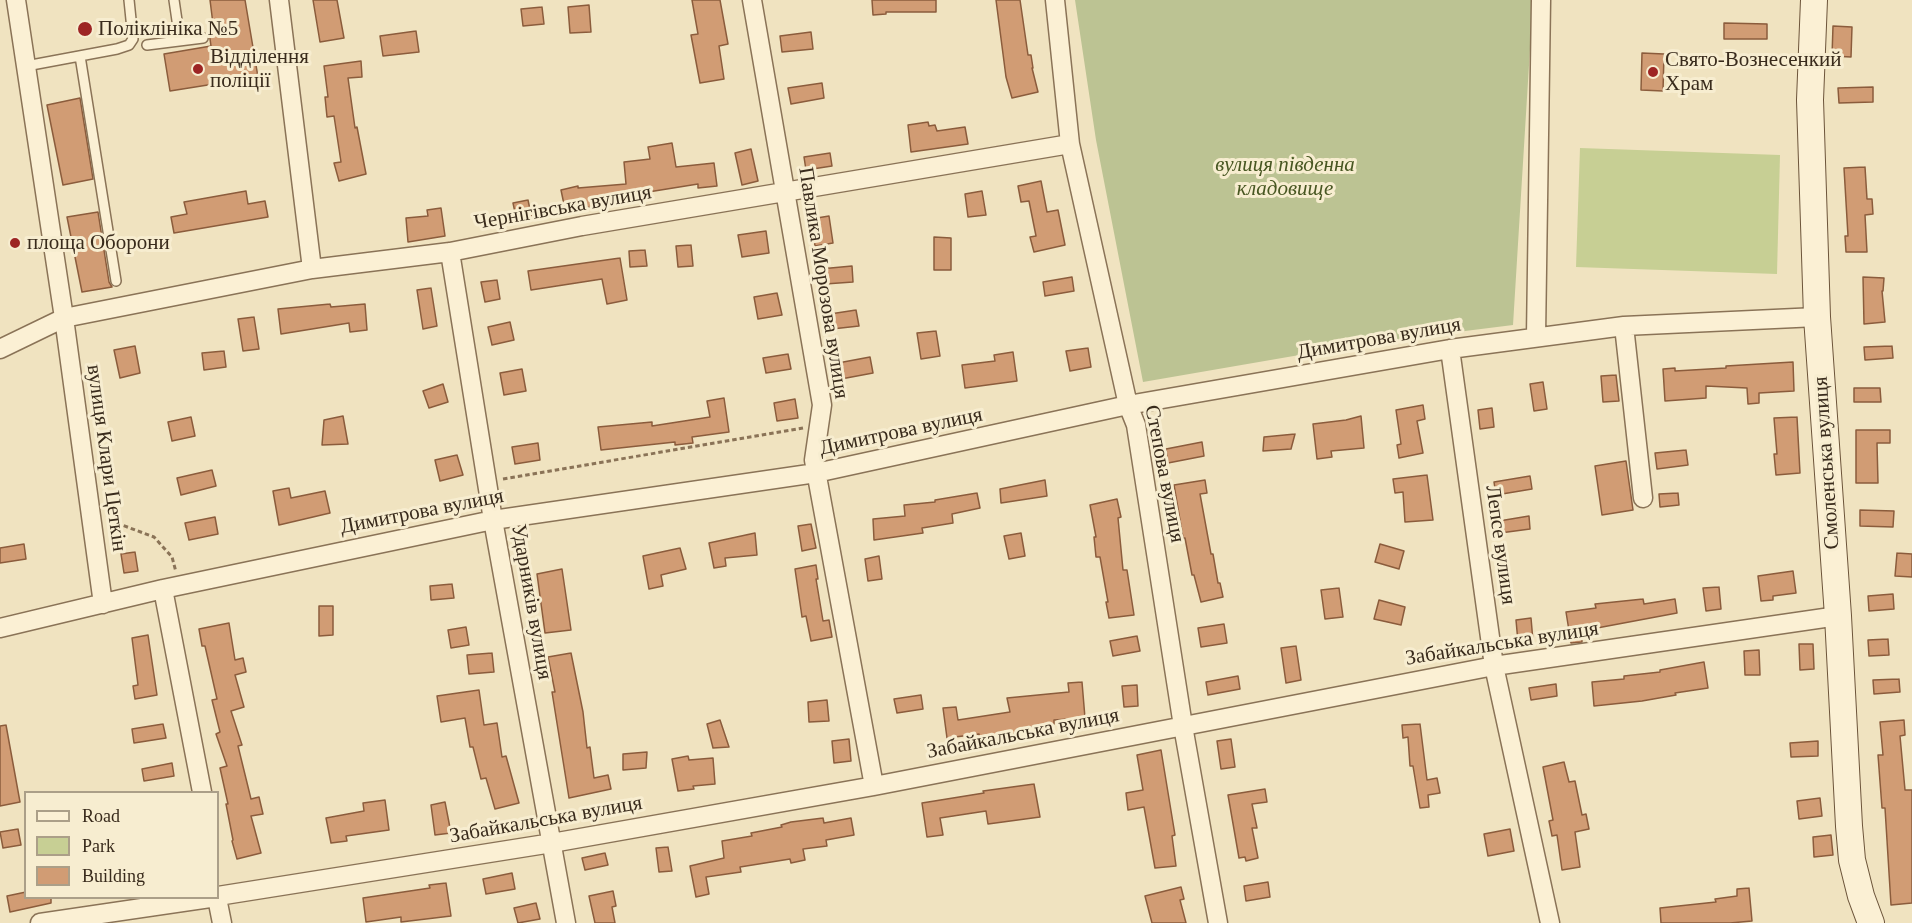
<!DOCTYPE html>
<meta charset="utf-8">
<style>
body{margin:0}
#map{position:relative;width:1912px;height:923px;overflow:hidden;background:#f0e3c0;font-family:"Times New Roman",serif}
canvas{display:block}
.legend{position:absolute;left:24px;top:791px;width:195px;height:108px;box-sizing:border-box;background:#f7edd0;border:2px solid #ab9f88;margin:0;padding:8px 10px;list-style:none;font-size:18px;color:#392b1c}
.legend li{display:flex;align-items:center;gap:12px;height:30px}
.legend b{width:30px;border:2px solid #ab9f88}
</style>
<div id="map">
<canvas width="1912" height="923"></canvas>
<ul class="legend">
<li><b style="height:8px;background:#fbf0d4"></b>Road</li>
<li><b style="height:16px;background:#c7cf94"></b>Park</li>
<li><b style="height:16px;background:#d19c74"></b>Building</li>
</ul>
</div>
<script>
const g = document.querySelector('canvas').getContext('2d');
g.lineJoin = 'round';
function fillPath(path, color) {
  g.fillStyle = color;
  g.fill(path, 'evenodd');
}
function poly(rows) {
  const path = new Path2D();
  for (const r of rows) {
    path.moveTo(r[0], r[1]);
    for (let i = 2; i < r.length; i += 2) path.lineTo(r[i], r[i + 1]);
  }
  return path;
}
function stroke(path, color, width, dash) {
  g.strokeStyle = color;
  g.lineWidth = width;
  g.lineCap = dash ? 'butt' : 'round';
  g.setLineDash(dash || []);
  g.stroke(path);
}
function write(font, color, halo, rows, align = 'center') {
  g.font = font + ' "Times New Roman",serif';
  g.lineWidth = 6;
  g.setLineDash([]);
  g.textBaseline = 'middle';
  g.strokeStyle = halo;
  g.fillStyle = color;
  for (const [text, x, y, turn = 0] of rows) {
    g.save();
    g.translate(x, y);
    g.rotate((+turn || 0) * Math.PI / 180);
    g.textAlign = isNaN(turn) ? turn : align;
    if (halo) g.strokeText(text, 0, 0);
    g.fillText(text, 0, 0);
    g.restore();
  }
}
fillPath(poly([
 [1580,148,1780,155,1777,274,1576,267]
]), '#c7cf94');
fillPath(poly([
 [1075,0,1533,0,1513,325,1369,343,1143,382,1096,140]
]), '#bcc393');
const building = poly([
 [210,0,245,0,258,77,170,91,164,54,211,46,209,32,214,32,210,0],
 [313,0,337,0,344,38,320,42,313,0],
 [692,0,720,0,728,44,719,46,724,79,700,83,691,35,698,34,692,0],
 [872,0,936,0,936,12,886,12,886,14,873,15,872,0],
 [996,0,1020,0,1028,55,1031,55,1033,68,1032,68,1038,92,1012,98,1006,77,996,0],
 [589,5,591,32,570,33,568,7,589,5],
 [542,7,544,24,523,26,521,9,542,7],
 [1724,23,1767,24,1767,39,1724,39,1724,23],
 [1833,26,1852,27,1851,57,1832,56,1833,26],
 [416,31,419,52,383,56,380,36,416,31],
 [811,32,813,49,782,52,780,36,811,32],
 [1642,53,1664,54,1663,91,1641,90,1642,53],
 [361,61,362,77,348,78,355,128,357,127,366,174,339,181,334,163,341,162,334,116,327,117,325,97,328,97,324,66,361,61],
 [822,83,824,98,791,104,788,88,822,83],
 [1873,87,1873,102,1839,103,1838,88,1873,87],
 [80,98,93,179,63,185,47,105,80,98],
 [928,122,929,126,935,125,937,131,965,127,968,144,911,152,908,125,928,122],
 [672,143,676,167,714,163,717,186,698,188,698,184,642,193,643,198,607,203,607,205,582,208,582,211,566,214,561,190,578,186,578,188,626,184,624,162,650,159,648,147,672,143],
 [751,149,758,181,742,185,735,153,751,149],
 [830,153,832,166,806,170,804,157,830,153],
 [1865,167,1867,199,1872,199,1873,214,1865,215,1867,252,1846,252,1845,236,1848,236,1844,168,1865,167],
 [1041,181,1047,212,1058,210,1065,245,1034,252,1030,237,1036,236,1029,201,1021,202,1018,186,1041,181],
 [246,191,248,204,265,201,268,217,174,233,171,217,187,214,184,202,246,191],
 [982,191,986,215,968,217,965,194,982,191],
 [528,200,532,219,517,222,513,203,528,200],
 [441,208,445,236,408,242,406,218,428,216,427,210,441,208],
 [98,212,109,282,112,287,82,292,67,217,98,212],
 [829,216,833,243,815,246,811,219,829,216],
 [766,231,769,253,742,257,738,235,766,231],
 [934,237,951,238,951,270,934,270,934,237],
 [691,245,693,266,678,267,676,246,691,245],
 [645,250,647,266,630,267,629,251,645,250],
 [620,258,627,300,607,304,602,279,531,290,528,271,620,258],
 [852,266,853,282,825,284,820,269,852,266],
 [1072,277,1074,291,1045,296,1043,282,1072,277],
 [1863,277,1884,278,1883,291,1882,291,1885,322,1864,324,1863,277],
 [497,280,500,299,485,302,481,282,497,280],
 [431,288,437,326,423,329,417,290,431,288],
 [777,293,782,315,758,319,754,297,777,293],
 [330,304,331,307,365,304,367,330,350,332,349,323,281,334,278,309,330,304],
 [856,310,859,326,832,329,830,314,856,310],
 [254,317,259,349,243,351,238,319,254,317],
 [510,322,514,340,492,345,488,327,510,322],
 [936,331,940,356,921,359,917,333,936,331],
 [135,346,140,373,120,378,114,350,135,346],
 [1892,346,1893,358,1865,360,1864,347,1892,346],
 [1088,348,1091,367,1070,371,1066,351,1088,348],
 [224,351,226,367,204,370,202,353,224,351],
 [1013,352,1017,381,965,388,962,365,995,361,994,355,1013,352],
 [788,354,791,369,766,373,763,358,788,354],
 [870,357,873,373,841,379,838,363,870,357],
 [1793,362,1794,391,1759,393,1759,403,1748,404,1747,388,1706,386,1706,398,1665,401,1663,369,1675,368,1675,371,1726,368,1726,366,1793,362],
 [522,369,526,391,504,395,500,373,522,369],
 [1616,375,1619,401,1603,402,1601,376,1616,375],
 [1543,382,1547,409,1534,411,1530,384,1543,382],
 [443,384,448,402,429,408,423,391,443,384],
 [1854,388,1880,388,1881,402,1854,402,1854,388],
 [724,398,729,432,692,437,693,443,675,445,675,442,601,450,598,427,652,422,652,426,710,417,707,401,724,398],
 [795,399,798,418,777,421,774,403,795,399],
 [1423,405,1425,419,1417,421,1423,453,1399,458,1397,445,1401,444,1396,410,1423,405],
 [1492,408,1494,427,1480,429,1478,410,1492,408],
 [343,416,348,444,322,445,324,420,343,416],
 [1361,416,1364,448,1331,451,1332,457,1317,459,1313,424,1346,420,1361,416],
 [191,417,195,436,172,441,168,422,191,417],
 [1797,417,1800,473,1776,475,1774,454,1777,454,1774,418,1797,417],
 [1856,430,1890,430,1890,443,1877,443,1878,483,1856,483,1856,430],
 [1295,434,1291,449,1263,451,1264,437,1295,434],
 [1202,442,1204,456,1168,463,1166,449,1202,442],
 [538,443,540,460,515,464,512,447,538,443],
 [1686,450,1688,465,1657,469,1655,453,1686,450],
 [457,455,463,475,440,481,435,460,457,455],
 [1626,461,1633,510,1602,515,1595,466,1626,461],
 [212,470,216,486,181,495,177,478,212,470],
 [1427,475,1433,520,1405,522,1403,492,1395,493,1393,479,1427,475],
 [1530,476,1532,489,1496,495,1494,482,1530,476],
 [1045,480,1047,496,1001,503,1000,489,1045,480],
 [1205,480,1207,493,1200,494,1211,554,1213,554,1218,583,1220,583,1223,597,1201,602,1194,575,1192,575,1185,538,1183,538,1174,485,1205,480],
 [289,488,291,498,325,491,330,513,279,525,273,491,289,488],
 [977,493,980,508,952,514,953,523,922,528,923,533,874,540,873,519,905,516,904,505,935,502,935,500,977,493],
 [1678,493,1679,505,1660,507,1659,494,1678,493],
 [1117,499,1121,517,1118,518,1123,570,1127,570,1134,615,1109,618,1106,602,1108,602,1100,557,1096,557,1094,537,1096,537,1090,505,1117,499],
 [1860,510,1894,511,1893,527,1860,526,1860,510],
 [1529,516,1530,529,1500,533,1499,521,1529,516],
 [215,517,218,534,189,540,185,523,215,517],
 [811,524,816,548,802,551,798,526,811,524],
 [755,533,757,555,725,558,726,566,714,568,709,543,755,533],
 [1021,533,1025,556,1009,559,1004,536,1021,533],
 [24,544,26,559,0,563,0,548,24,544],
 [1380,544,1404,551,1399,569,1375,562,1380,544],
 [680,548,686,569,661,575,663,586,649,589,643,556,680,548],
 [135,552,138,571,124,573,121,554,135,552],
 [1897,553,1912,554,1912,577,1895,576,1897,553],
 [879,556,882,579,868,581,865,559,879,556],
 [816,565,818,579,816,579,823,621,829,620,832,637,811,641,806,616,802,617,795,569,816,565],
 [562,569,571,630,545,633,537,574,562,569],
 [1793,571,1796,593,1773,596,1773,600,1761,601,1758,576,1793,571],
 [452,584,454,598,431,600,430,586,452,584],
 [1719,587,1721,609,1706,611,1703,588,1719,587],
 [1339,588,1343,617,1325,619,1321,590,1339,588],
 [1893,594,1894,609,1869,611,1868,596,1893,594],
 [1643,599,1644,604,1675,599,1677,613,1581,631,1582,642,1571,643,1566,612,1596,608,1595,604,1643,599],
 [1379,600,1405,607,1401,625,1374,619,1379,600],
 [319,606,333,606,333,635,319,636,319,606],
 [1531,618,1533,641,1518,642,1516,620,1531,618],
 [229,623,235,660,243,658,246,672,235,675,244,707,231,711,242,745,238,746,251,799,259,797,263,814,251,816,261,853,237,859,232,841,233,840,226,804,228,804,220,768,227,766,216,734,220,732,212,700,217,699,205,646,202,646,199,629,229,623],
 [1224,624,1227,643,1201,647,1198,628,1224,624],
 [466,627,469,645,451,648,448,630,466,627],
 [148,635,157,695,135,699,133,686,138,685,132,638,148,635],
 [1137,636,1140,651,1113,656,1110,641,1137,636],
 [1888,639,1889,655,1869,656,1868,640,1888,639],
 [1799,644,1813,644,1814,669,1800,670,1799,644],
 [1296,646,1301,680,1286,683,1281,648,1296,646],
 [1759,650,1760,675,1745,675,1744,651,1759,650],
 [492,653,494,672,469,674,467,655,492,653],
 [571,653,583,712,587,748,590,747,594,778,608,775,611,789,569,798,552,692,555,692,548,657,571,653],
 [1704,662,1708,688,1675,693,1676,695,1642,701,1594,706,1592,682,1624,679,1624,676,1660,672,1660,670,1704,662],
 [1238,676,1240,689,1208,695,1206,682,1238,676],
 [1899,679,1900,692,1874,694,1873,680,1899,679],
 [1082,682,1085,718,1054,720,1054,724,1023,728,1024,732,980,740,979,734,947,738,943,708,956,707,958,720,1010,712,1007,698,1069,692,1068,683,1082,682],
 [1556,684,1557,696,1531,700,1529,688,1556,684],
 [1137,685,1138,706,1124,707,1122,686,1137,685],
 [479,690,484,725,497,723,502,757,506,756,519,803,495,809,486,778,481,779,473,747,470,747,465,718,441,722,437,696,479,690],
 [921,695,923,709,897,713,894,699,921,695],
 [827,700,829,721,809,722,808,702,827,700],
 [720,720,729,747,713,748,707,724,720,720],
 [1904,720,1905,735,1900,736,1905,790,1912,790,1912,903,1891,905,1885,808,1882,808,1878,755,1883,755,1880,722,1904,720],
 [163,724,166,738,134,743,132,729,163,724],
 [1420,724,1427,780,1437,778,1440,793,1428,795,1429,807,1420,808,1413,766,1410,766,1408,737,1403,738,1402,725,1420,724],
 [6,725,20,802,0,806,0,726,6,725],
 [849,739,851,761,834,763,832,741,849,739],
 [1231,739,1235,767,1221,769,1217,741,1231,739],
 [1818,741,1818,756,1791,757,1790,743,1818,741],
 [1161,750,1175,835,1172,836,1176,866,1155,868,1144,807,1128,810,1126,793,1143,790,1137,755,1161,750],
 [647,752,646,768,623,770,623,754,647,752],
 [688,756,689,760,713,758,715,784,693,786,694,789,678,791,672,759,688,756],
 [1564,762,1569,782,1575,781,1582,815,1586,814,1589,829,1575,832,1580,867,1562,870,1557,835,1552,836,1549,821,1553,820,1543,767,1564,762],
 [172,763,174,776,144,781,142,769,172,763],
 [1034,784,1040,817,988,824,986,811,940,818,943,835,927,837,922,803,984,793,983,791,1034,784],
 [1265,789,1267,802,1252,804,1257,828,1252,828,1258,858,1246,861,1245,857,1239,858,1228,795,1265,789],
 [1820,798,1822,816,1799,819,1797,801,1820,798],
 [385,800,389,830,346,836,347,841,331,843,326,818,364,811,363,803,385,800],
 [445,802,451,833,435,835,431,805,445,802],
 [823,818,824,823,851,818,854,835,826,840,827,846,803,849,805,860,791,863,790,859,740,867,741,872,706,877,709,894,696,897,690,866,724,858,722,841,752,836,751,833,782,827,781,825,791,822,823,818],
 [18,829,21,845,3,848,0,832,18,829],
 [1510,829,1514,851,1488,856,1484,834,1510,829],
 [1831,835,1833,855,1814,857,1813,837,1831,835],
 [668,847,672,871,659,872,656,848,668,847],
 [605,853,608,865,585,870,582,858,605,853],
 [512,873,515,889,486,894,483,879,512,873],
 [1268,882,1270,897,1246,901,1244,886,1268,882],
 [446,883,451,916,401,922,401,917,366,922,363,898,430,888,429,885,446,883],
 [1181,887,1184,899,1180,900,1186,923,1152,923,1145,896,1181,887],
 [1749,888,1752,921,1730,923,1661,923,1660,908,1716,902,1715,899,1737,896,1737,889,1749,888],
 [613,891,616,906,612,907,615,923,595,923,589,896,613,891],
 [26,892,26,897,51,897,51,903,10,912,7,896,26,892],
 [536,903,540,919,518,923,514,908,536,903]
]);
fillPath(building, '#d19c74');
stroke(building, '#8b5c3c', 1.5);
const lane = poly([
 [174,0,180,41],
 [147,45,203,38],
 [80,56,116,281],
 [26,66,117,49,129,45,133,39,129,0]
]);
const street = poly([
 [16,0,64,318,103,604],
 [279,0,312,269],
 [752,0,822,405,814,460,874,786],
 [1055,0,1070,144,1128,405,1136,425,1183,726,1218,923],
 [450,252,493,520,566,923],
 [1624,326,1643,498],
 [1536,336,1541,0],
 [0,349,64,318,312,269,450,252,582,226,1070,144],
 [1450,349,1494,666,1550,923],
 [163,589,202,792],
 [0,628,163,589,493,520,816,473,1128,405,1450,349,1624,326,1817,317],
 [218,896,552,843,874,786,1494,666,1838,616],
 [217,898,222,923],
 [40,923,210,898]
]);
const secondary = poly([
 [1814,0,1810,100,1817,317,1838,616,1849,826,1852,860,1861,896,1871,923]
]);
stroke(lane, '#8a7357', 12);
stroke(street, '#8a7357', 21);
stroke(secondary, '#6c543a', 28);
stroke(poly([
 [503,479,803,428],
 [109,527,122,525,154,537,172,557,176,572]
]), '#8a7357', 3, [4.5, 3]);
stroke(lane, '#fbf0d4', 9);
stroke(street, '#fbf0d4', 18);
stroke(secondary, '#fbf0d4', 26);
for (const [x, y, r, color] of [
 [85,29,8,"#9d2524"],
 [198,69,6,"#9d2524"],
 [1653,72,6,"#9d2524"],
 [15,243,6,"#9d2524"]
]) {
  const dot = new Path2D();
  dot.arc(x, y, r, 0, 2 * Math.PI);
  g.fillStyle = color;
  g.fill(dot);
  stroke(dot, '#f7edd0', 2);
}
write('21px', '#392b1c', '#f7edd0', [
 ["Поліклініка №5",98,29],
 ["Відділення",210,57],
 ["поліції",210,81],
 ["Свято-Вознесенкий",1665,60],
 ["Храм",1665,84],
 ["площа Оборони",27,243]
], 'left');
write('italic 21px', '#485722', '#f7edd0', [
 ["вулиця південна",1285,165],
 ["кладовище",1285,189]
]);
write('21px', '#392b1c', '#f7edd0', [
 ["Чернігівська вулиця",563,208,-10],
 ["Павлика Морозова вулиця",823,283,81],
 ["Димитрова вулиця",1379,339,-10],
 ["Димитрова вулиця",901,432,-12],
 ["вулиця Клари Цеткін",106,458,82],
 ["Смоленська вулиця",1827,463,-94],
 ["Степова вулиця",1164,474,79],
 ["Димитрова вулиця",422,512,-11],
 ["Лепсе вулиця",1500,545,82],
 ["Ударників вулиця",531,602,80],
 ["Забайкальська вулиця",1502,644,-9],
 ["Забайкальська вулиця",1023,734,-11],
 ["Забайкальська вулиця",546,820,-10]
]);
</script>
